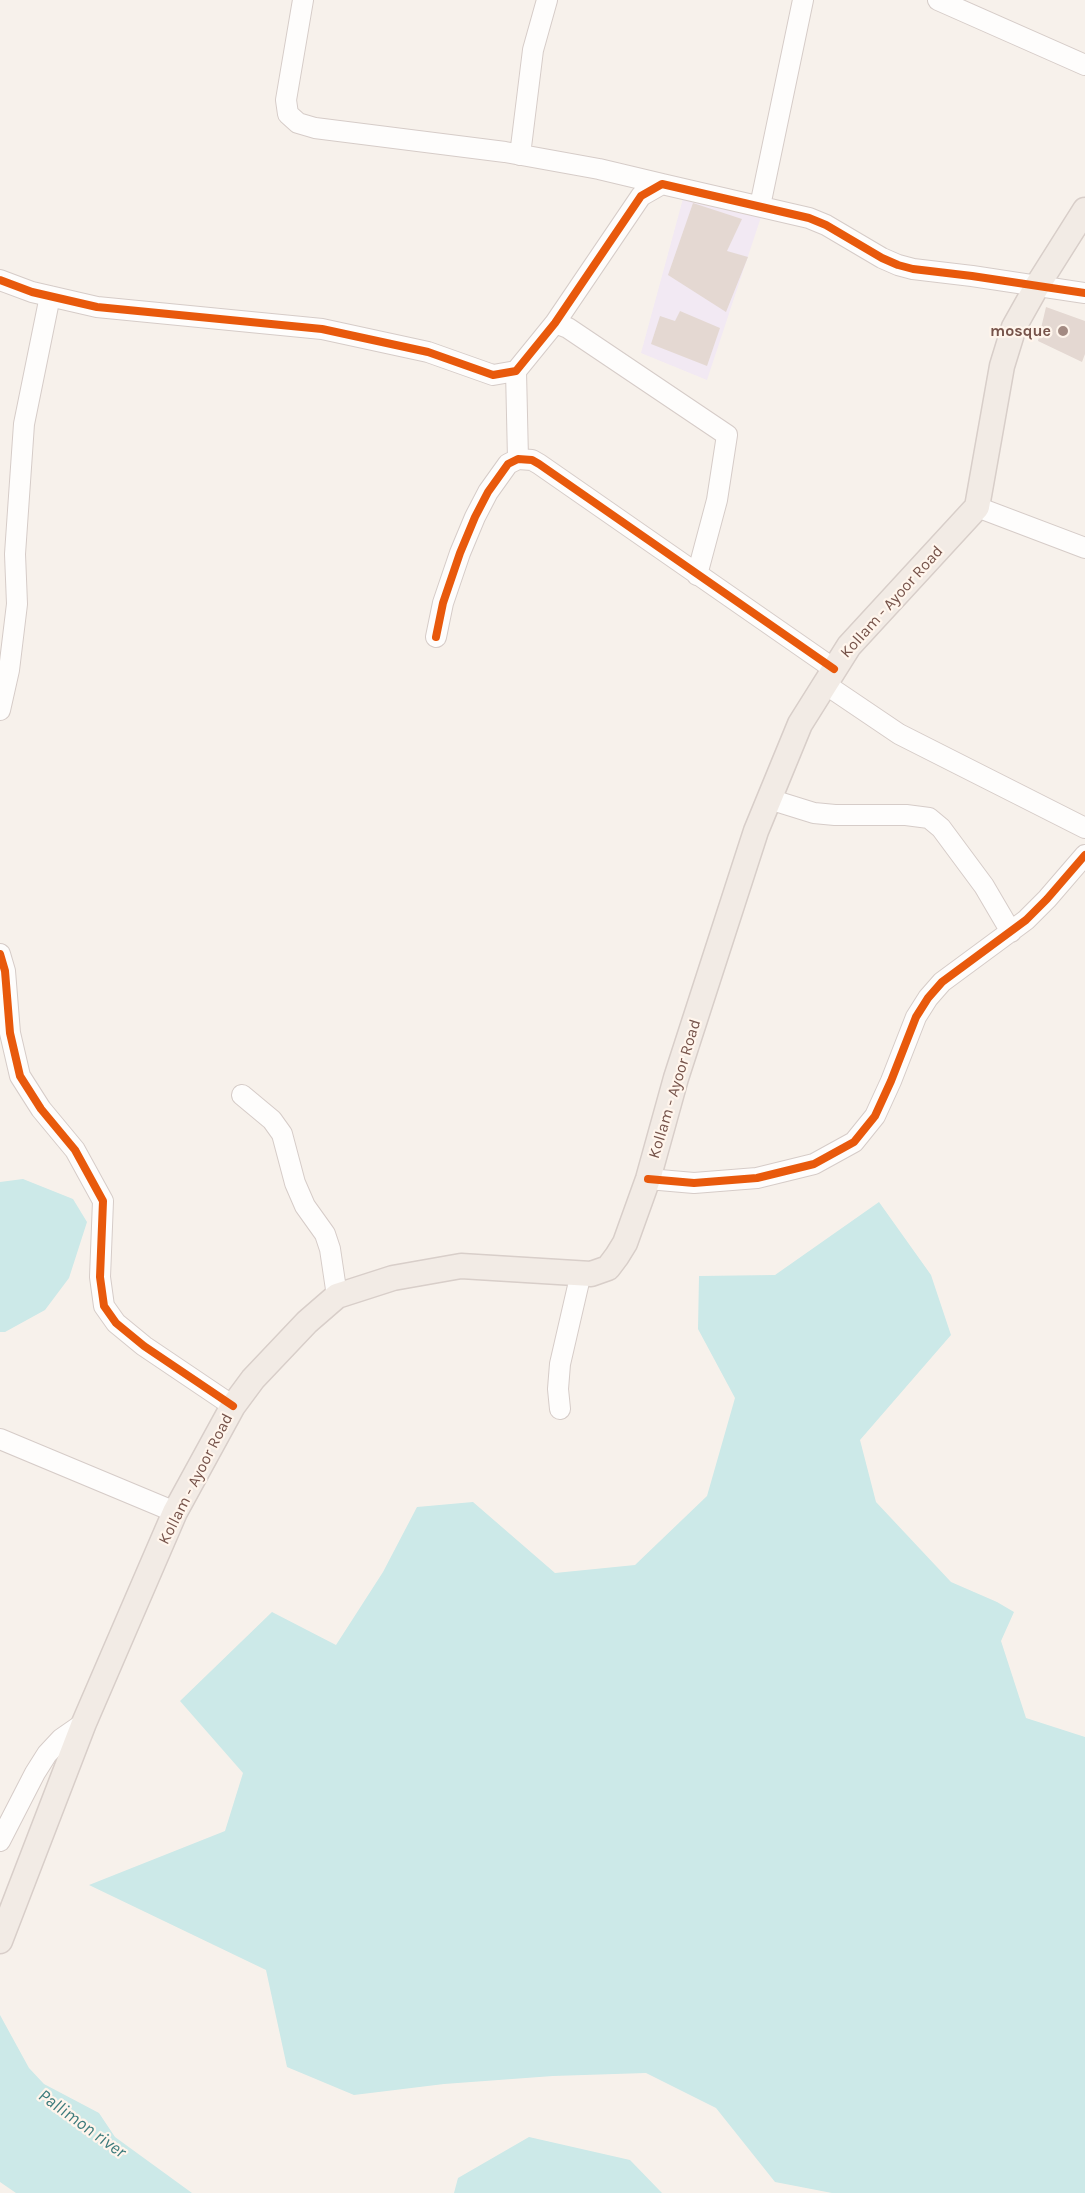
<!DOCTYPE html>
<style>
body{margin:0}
canvas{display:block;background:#f7f1eb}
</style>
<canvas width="1085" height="2193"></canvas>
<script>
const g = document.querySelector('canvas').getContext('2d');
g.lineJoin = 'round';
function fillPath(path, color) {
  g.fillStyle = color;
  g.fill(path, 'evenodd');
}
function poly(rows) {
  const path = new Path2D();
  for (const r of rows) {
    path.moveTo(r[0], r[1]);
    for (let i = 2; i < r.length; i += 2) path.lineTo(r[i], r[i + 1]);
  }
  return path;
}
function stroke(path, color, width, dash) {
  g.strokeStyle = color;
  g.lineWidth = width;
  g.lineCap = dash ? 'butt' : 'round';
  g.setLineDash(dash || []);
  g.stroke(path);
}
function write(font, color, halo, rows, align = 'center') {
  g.font = font + ' Karla,sans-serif';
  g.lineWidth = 4.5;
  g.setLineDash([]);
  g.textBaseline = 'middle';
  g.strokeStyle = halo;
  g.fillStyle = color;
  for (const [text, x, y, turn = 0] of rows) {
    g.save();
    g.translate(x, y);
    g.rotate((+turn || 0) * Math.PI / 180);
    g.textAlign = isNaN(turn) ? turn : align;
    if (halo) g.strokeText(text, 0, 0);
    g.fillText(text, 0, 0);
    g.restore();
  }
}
fillPath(poly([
 [684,195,761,217,707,380,641,353]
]), '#f2e9f3');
fillPath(poly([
 [23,1179,73,1199,87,1222,69,1278,45,1310,5,1332,0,1332,0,1182],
 [879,1202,931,1275,951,1335,860,1440,876,1502,951,1582,997,1602,1014,1612,1001,1641,1026,1718,1085,1737,1085,2193,832,2193,775,2182,716,2108,646,2073,553,2076,444,2084,354,2095,287,2067,266,1970,89,1885,225,1831,243,1773,180,1701,272,1612,336,1645,383,1572,417,1507,473,1502,555,1573,635,1565,707,1496,735,1398,698,1329,699,1276,775,1275],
 [0,2015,29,2068,44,2084,99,2113,115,2137,192,2193,16,2193,0,2182],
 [529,2137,630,2160,662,2193,454,2193,458,2178]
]), '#cce9e8');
fillPath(poly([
 [693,203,742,219,727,251,748,257,726,312,668,275],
 [1046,307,1085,321,1085,354,1082,362,1038,341],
 [680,311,720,328,707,366,651,344,660,316,675,321]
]), '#e4d8d2');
const minor = poly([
 [303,0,286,100,288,114,298,123,315,128,505,152,599,169,662,184],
 [938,0,1085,65],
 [520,155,533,50,547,0],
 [760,206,803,0],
 [0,280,32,292,97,307,322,329,428,352,493,375,516,371,555,323,641,196,662,184,809,218,826,225,882,258,898,265,913,269,972,276,1085,293],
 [555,323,568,328,727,435,717,500,697,575],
 [516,371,518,459],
 [977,507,1085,548],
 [436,637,443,603,460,553,475,517,488,492,508,464,518,459,532,460,539,464,834,669],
 [825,684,899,734,1085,828],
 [0,710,9,670,17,604,15,554,24,424,50,296],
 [769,799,814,813,835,815,906,815,929,818,941,828,984,886,1011,932],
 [0,954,5,971,10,1033,20,1076,41,1109,75,1150,103,1201,100,1277,104,1306,116,1323,144,1346,233,1406],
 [242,1095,272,1120,282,1134,295,1183,305,1206,325,1234,330,1249,337,1296],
 [648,1179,694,1183,757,1178,814,1164,854,1142,875,1116,891,1081,916,1017,928,998,942,982,1026,920,1047,899,1085,855],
 [560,1409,558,1389,560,1364,581,1273],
 [0,1439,175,1512],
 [0,1841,35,1773,47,1754,61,1739,84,1723]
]);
const major = poly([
 [0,1941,84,1723,175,1512,233,1406,253,1379,307,1322,337,1296,393,1278,461,1266,591,1274,608,1268,617,1256,625,1243,648,1179,676,1078,756,831,800,724,849,646,977,507,1002,366,1014,327,1037,286,1085,210]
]);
stroke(minor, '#d6ccc8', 22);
stroke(major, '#d8cec9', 27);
stroke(minor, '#fefdfc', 20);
stroke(major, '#f2ebe5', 24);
stroke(poly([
 [0,280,32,292,97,307,322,329,428,352,493,375,516,371,555,323,641,196,662,184,809,218,826,225,882,258,898,265,913,269,972,276,1085,293],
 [436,637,443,603,460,553,475,517,488,492,508,464,518,459,532,460,539,464,834,669],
 [0,954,5,971,10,1033,20,1076,41,1109,75,1150,103,1201,100,1277,104,1306,116,1323,144,1346,233,1406],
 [648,1179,694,1183,757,1178,814,1164,854,1142,875,1116,891,1081,916,1017,928,998,942,982,1026,920,1047,899,1085,855]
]), '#e8590c', 8);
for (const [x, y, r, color] of [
 [1063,331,6,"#a38a82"]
]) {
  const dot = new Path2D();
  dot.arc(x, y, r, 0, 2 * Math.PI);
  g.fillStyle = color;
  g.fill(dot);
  stroke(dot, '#fff5ec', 2);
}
write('bold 16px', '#76534a', '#fff5ec', [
 ["mosque",1051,331]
], 'right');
write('16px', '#76534a', '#fff5ec', [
 ["Kollam - Ayoor Road",892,602,-48],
 ["Kollam - Ayoor Road",675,1089,-73],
 ["Kollam - Ayoor Road",196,1479,-63]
]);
write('italic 18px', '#3d7b7c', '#fff5ec', [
 ["Pallimon river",82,2124,36]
]);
</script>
